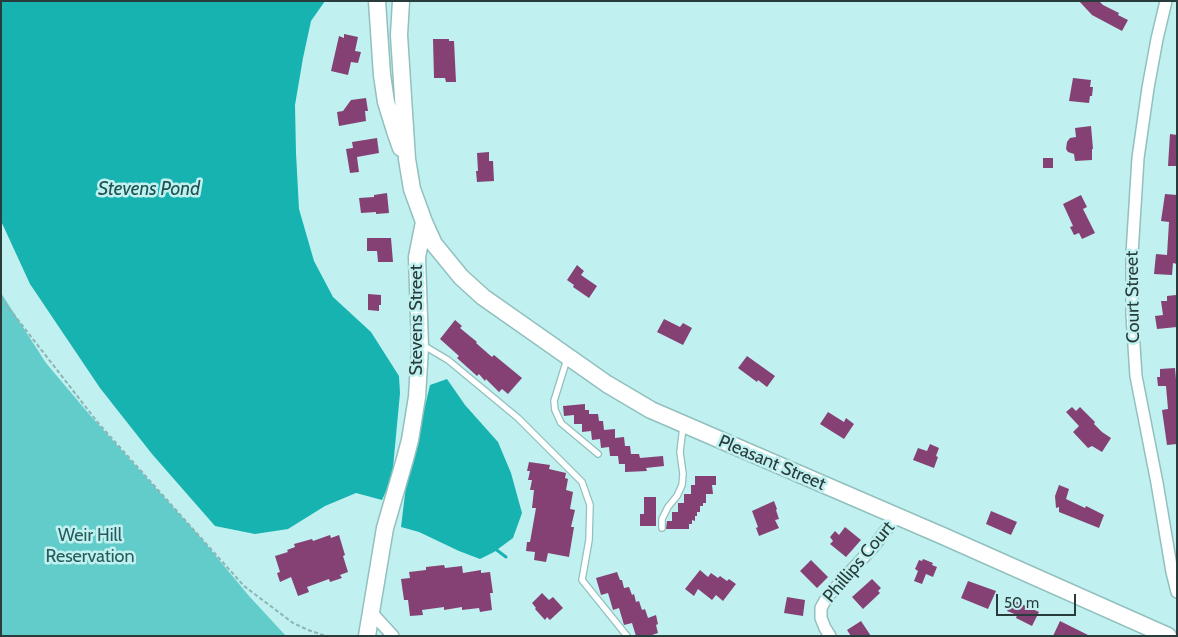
<!DOCTYPE html>
<style>
body{margin:0}
#map{position:relative;width:1178px;height:637px;overflow:hidden;background:#c0f0ef;font-family:Cabin,sans-serif}
canvas{display:block}
.frame{position:absolute;inset:0;border:2px solid #283c3b;pointer-events:none}
.scale{position:absolute;left:996px;top:594px;width:80px;height:22px;box-sizing:border-box;border:2px solid #283c3b;border-top:0;padding-left:6px;font-size:15px;line-height:18px;white-space:nowrap;color:#283c3b;-webkit-text-stroke:4px #c0f0ef;paint-order:stroke}
</style>
<div id="map">
<canvas width="1178" height="637"></canvas>
<div class="frame"></div>
<div class="scale">50 m</div>
</div>
<script>
const g = document.querySelector('canvas').getContext('2d');
g.lineJoin = 'round';
function fillPath(path, color) {
  g.fillStyle = color;
  g.fill(path, 'evenodd');
}
function poly(rows) {
  const path = new Path2D();
  for (const r of rows) {
    path.moveTo(r[0], r[1]);
    for (let i = 2; i < r.length; i += 2) path.lineTo(r[i], r[i + 1]);
  }
  return path;
}
function stroke(path, color, width, dash) {
  g.strokeStyle = color;
  g.lineWidth = width;
  g.lineCap = dash ? 'butt' : 'round';
  g.setLineDash(dash || []);
  g.stroke(path);
}
function write(font, color, halo, rows, align = 'center') {
  g.font = font + ' Cabin,sans-serif';
  g.lineWidth = 5;
  g.setLineDash([]);
  g.textBaseline = 'middle';
  g.strokeStyle = halo;
  g.fillStyle = color;
  for (const [text, x, y, turn = 0] of rows) {
    g.save();
    g.translate(x, y);
    g.rotate((+turn || 0) * Math.PI / 180);
    g.textAlign = isNaN(turn) ? turn : align;
    if (halo) g.strokeText(text, 0, 0);
    g.fillText(text, 0, 0);
    g.restore();
  }
}
fillPath(poly([
 [1,293,46,363,89,414,201,538,249,596,286,636,1,636]
]), '#62ccca');
fillPath(poly([
 [1,1,325,1,311,21,303,58,295,105,296,153,299,209,314,261,333,297,371,332,399,376,400,393,392,478,382,500,356,493,325,506,288,529,255,534,215,526,152,454,100,388,30,284,1,221],
 [447,379,465,405,498,442,511,473,522,513,513,538,494,552,480,559,459,551,419,532,401,527,406,486,430,385]
]), '#17b3b1');
stroke(poly([
 [494,548,506,557]
]), '#17b3b1', 3);
fillPath(poly([
 [1079,1,1099,1,1103,5,1119,13,1118,15,1128,20,1122,31,1092,15],
 [344,34,358,37,355,51,361,52,358,63,351,62,348,75,331,71,339,36,344,38],
 [433,39,449,39,449,41,454,41,456,82,446,82,445,78,434,78],
 [1073,78,1091,80,1090,87,1093,87,1092,96,1090,96,1089,103,1069,101],
 [366,98,368,111,365,111,366,121,339,126,337,112,343,111,351,100],
 [1091,126,1093,149,1092,149,1092,160,1075,161,1074,154,1068,152,1066,149,1067,142,1070,138,1076,137,1075,128],
 [1170,134,1177,135,1177,166,1168,166],
 [377,138,379,153,357,157,359,172,350,173,346,149,353,148,352,142],
 [489,152,489,161,493,161,494,181,477,182,476,171,478,171,477,153],
 [1043,158,1053,158,1053,168,1043,168],
 [387,193,389,213,376,214,376,212,361,213,359,198,374,197,374,195],
 [1165,194,1177,195,1177,264,1173,263,1172,275,1154,274,1156,254,1167,255,1169,222,1161,221],
 [1081,195,1087,207,1083,209,1095,233,1082,239,1079,233,1074,235,1070,227,1073,226,1063,204],
 [367,238,391,238,393,262,378,262,377,251,367,251],
 [577,265,584,271,581,275,597,286,589,298,573,287,574,285,567,280],
 [368,294,381,295,381,305,379,305,379,311,368,310],
 [1176,295,1177,327,1157,329,1155,316,1163,315,1161,301,1167,301,1167,296],
 [664,319,680,327,683,323,692,328,683,345,657,332],
 [455,320,462,326,460,328,477,342,476,343,492,357,494,355,522,378,508,394,502,389,499,392,486,379,485,381,479,374,477,376,457,358,459,356,440,339],
 [747,356,775,376,767,387,758,380,757,382,738,368],
 [1175,368,1177,390,1177,444,1167,445,1162,410,1168,409,1166,386,1158,386,1157,377,1160,377,1160,369],
 [585,404,585,410,589,410,589,414,598,414,599,421,603,421,604,430,615,429,615,438,624,437,625,446,630,446,631,454,639,454,640,458,663,456,664,466,646,468,647,471,625,472,625,464,619,464,618,456,610,456,609,447,601,448,600,439,592,440,591,431,582,432,582,424,574,424,574,415,564,416,563,406],
 [1072,407,1076,411,1080,407,1095,422,1094,424,1102,432,1111,438,1102,452,1092,446,1088,448,1073,432,1079,426,1066,412],
 [828,412,844,422,846,418,854,424,844,439,820,424],
 [930,444,939,448,936,456,938,457,934,468,913,460,918,448,927,451],
 [529,462,550,465,549,469,566,473,565,478,568,479,566,490,573,492,570,509,575,510,571,527,574,527,569,557,548,553,546,562,534,560,535,552,526,551,527,542,530,542,536,508,532,508,534,490,530,490,532,480,528,480,530,471,527,471],
 [695,476,716,476,716,485,712,485,713,494,706,494,706,503,703,503,703,506,700,506,700,512,697,512,697,516,695,516,695,521,692,520,692,524,689,524,689,529,666,529,667,521,672,521,672,512,678,512,678,503,684,503,684,494,691,494,691,485,695,485],
 [1059,485,1069,489,1066,499,1085,508,1086,506,1104,515,1099,528,1059,512,1059,507,1056,508,1055,496],
 [644,497,656,497,656,526,640,526,640,514,644,514],
 [774,501,777,509,776,510,779,519,775,520,779,528,759,536,756,528,758,527,752,511],
 [991,511,1017,522,1011,535,986,524],
 [845,527,861,540,846,557,830,544,833,541,830,537,835,531,839,535],
 [330,535,331,538,339,535,345,555,343,556,348,572,340,575,342,578,330,582,329,579,307,587,309,592,298,596,291,577,280,582,277,573,280,572,275,556,288,552,287,550,295,547,294,544,312,539,313,541],
 [923,559,933,563,932,565,937,567,933,577,926,574,922,584,914,581,918,571,915,569,919,560,922,561],
 [811,560,828,577,817,588,800,571],
 [444,565,445,568,462,566,463,573,481,570,481,573,490,572,493,593,490,593,492,610,480,612,479,608,462,610,462,607,444,610,444,607,422,610,423,615,410,616,408,600,404,600,401,579,410,578,409,572,426,570,426,567],
 [700,570,708,577,711,573,718,578,720,576,727,581,729,579,736,584,723,601,716,595,712,600,698,589,694,596,685,589],
 [617,572,620,580,622,580,624,588,629,587,632,595,634,594,636,602,639,601,642,610,645,609,648,618,656,615,658,624,656,625,658,633,649,636,636,636,632,623,624,625,619,608,613,610,608,593,601,595,596,578],
 [872,579,881,588,878,591,880,593,863,609,852,597],
 [968,581,996,591,988,609,961,598],
 [542,593,549,600,553,597,563,608,550,620,547,617,545,620,535,609,536,608,532,603],
 [787,597,805,600,803,616,784,613],
 [1013,600,1039,612,1032,626,1016,618,1017,615,1007,611],
 [861,621,871,636,851,636,847,630],
 [1060,621,1090,636,1053,636]
]), '#864174');
const lane = poly([
 [421,344,448,360,518,418,582,482,590,505,589,540,582,580,627,636],
 [567,359,554,401,555,410,561,423,598,454],
 [662,528,662,519,668,507,677,496,682,485,683,474,680,452,683,427]
]);
const street = poly([
 [1166,1,1157,39,1148,88,1138,158,1132,254,1132,315,1136,376,1157,483,1172,572,1177,592],
 [371,612,393,636],
 [830,636,825,628,821,618,821,608,827,597,874,546,897,516]
]);
const secondary = poly([
 [377,1,382,75,386,102,395,131,401,148],
 [424,222,434,244,461,277,483,297,607,384,651,410,943,536,1168,636],
 [367,636,385,528,405,459,410,440,417,397,420,347,417,257,424,222,412,189,407,159,399,35,401,1]
]);
stroke(lane, '#91c0be', 8);
stroke(street, '#91c0be', 14);
stroke(secondary, '#91c0be', 19);
stroke(poly([
 [1,298,99,424,244,586,293,623,308,630,326,636]
]), '#8db3b2', 2, [4, 2.5]);
stroke(lane, '#fff', 5.5);
stroke(street, '#fff', 11);
stroke(secondary, '#fff', 16);
write('18px', '#283c3b', '#c0f0ef', [
 ["Court Street",1133,297,-91],
 ["Stevens Street",417,320,-90],
 ["Pleasant Street",772,463,23],
 ["Phillips Court",859,562,-50]
]);
write('18px', '#245c5b', '#c0f0ef', [
 ["Weir Hill",90,536],
 ["Reservation",90,557]
]);
write('italic 19px', '#1b5453', '#c0f0ef', [
 ["Stevens Pond",149,189]
]);
</script>
